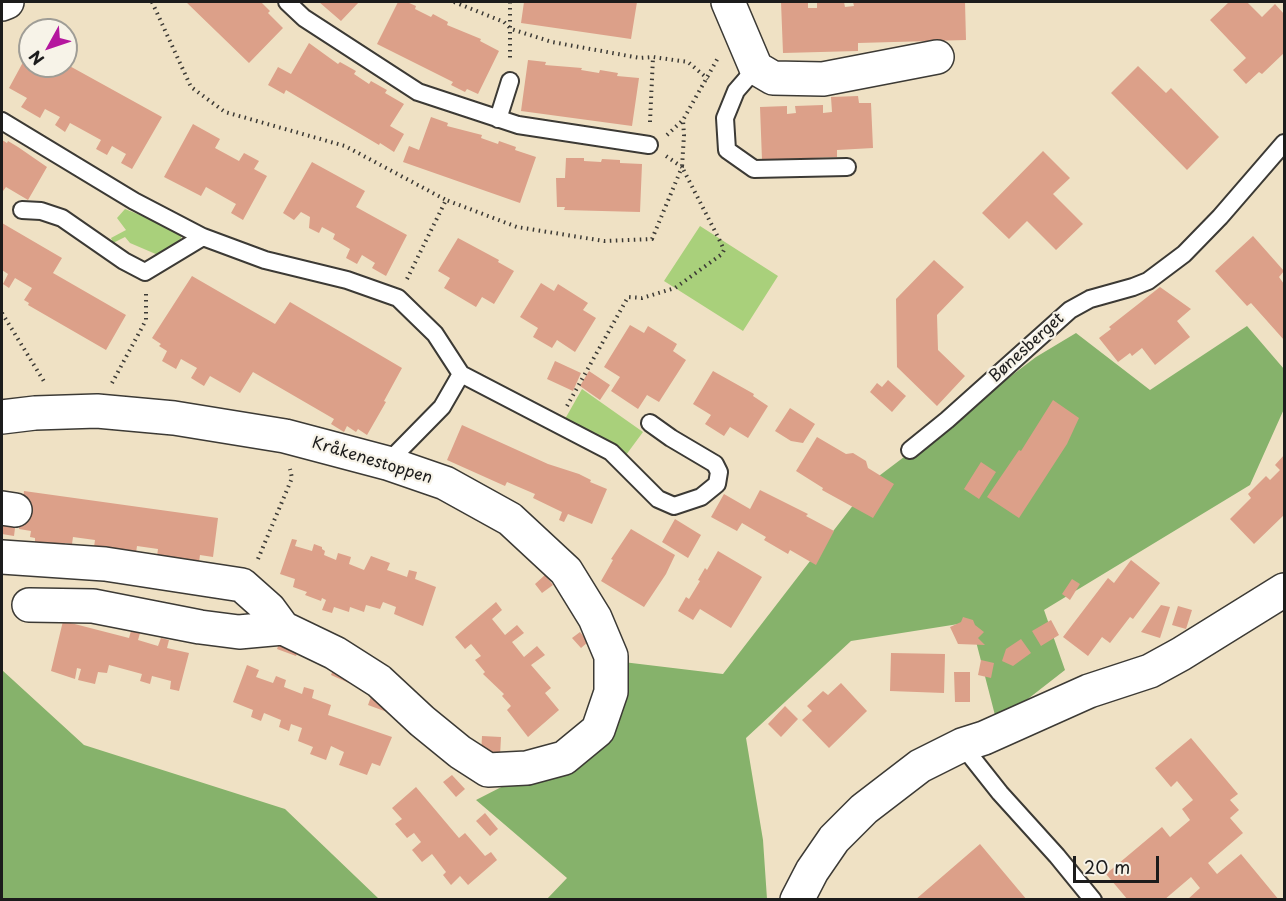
<!DOCTYPE html>
<meta charset="utf-8">
<style>
body{margin:0}
#map{position:relative;width:1286px;height:901px;overflow:hidden;background:#efe1c4;font-family:"Playpen Sans",sans-serif}
canvas{display:block}
.frame{position:absolute;inset:0;border:3px solid #1c1c1c;pointer-events:none}
.north{position:absolute;left:18px;top:18px;width:60px;height:60px;box-sizing:border-box;background:#f7f3e8;border:2px solid #9f9d96;border-radius:50%;rotate:230deg;font-size:16px;font-weight:700;line-height:24px;text-align:center;color:#1c1c1c}
.north::after{content:'';display:block;margin:auto;width:21px;height:27px;background:#b5179e;clip-path:polygon(50% 0,100% 100%,50% 72%,0 100%)}
.scale{position:absolute;left:1073px;top:856px;width:86px;height:27px;box-sizing:border-box;border:3px solid #1c1c1c;border-top:0;padding-left:8px;font-size:18px;line-height:21px;white-space:nowrap;color:#1c1c1c;-webkit-text-stroke:4px #f7f3e8;paint-order:stroke}
</style>
<div id="map">
<canvas width="1286" height="901"></canvas>
<div class="frame"></div>
<div class="north">N</div>
<div class="scale">20 m</div>
</div>
<script>
const g = document.querySelector('canvas').getContext('2d');
g.lineJoin = 'round';
function fillPath(path, color) {
  g.fillStyle = color;
  g.fill(path, 'evenodd');
}
function poly(rows) {
  const path = new Path2D();
  for (const r of rows) {
    path.moveTo(r[0], r[1]);
    for (let i = 2; i < r.length; i += 2) path.lineTo(r[i], r[i + 1]);
  }
  return path;
}
function stroke(path, color, width, dash) {
  g.strokeStyle = color;
  g.lineWidth = width;
  g.lineCap = dash ? 'butt' : 'round';
  g.setLineDash(dash || []);
  g.stroke(path);
}
function write(font, color, halo, rows, align = 'center') {
  g.font = font + ' "Playpen Sans",sans-serif';
  g.lineWidth = 4.5;
  g.setLineDash([]);
  g.textBaseline = 'middle';
  g.strokeStyle = halo;
  g.fillStyle = color;
  for (const [text, x, y, turn = 0] of rows) {
    g.save();
    g.translate(x, y);
    g.rotate((+turn || 0) * Math.PI / 180);
    g.textAlign = isNaN(turn) ? turn : align;
    if (halo) g.strokeText(text, 0, 0);
    g.fillText(text, 0, 0);
    g.restore();
  }
}
fillPath(poly([
 [125,209,180,231,182,243,158,255,130,243,125,237,113,243,111,238,126,230,117,218],
 [700,226,778,276,743,331,664,281],
 [582,389,643,432,626,455,565,419]
]), '#a9d07b');
fillPath(poly([
 [1247,326,1284,369,1284,409,1250,485,1044,610,1065,670,997,723,971,622,851,641,746,738,763,840,767,899,547,899,567,878,476,800,599,737,623,662,723,674,871,482,1036,357,1076,333,1150,390],
 [2,670,84,745,285,809,379,899,2,899]
]), '#86b26b');
fillPath(poly([
 [186,2,261,2,270,11,268,13,283,28,249,63],
 [319,2,359,2,341,21],
 [398,2,407,2,416,6,415,9,431,17,433,14,448,22,447,25,481,39,480,41,499,51,478,94,467,89,465,92,451,85,453,82,377,44],
 [524,2,637,2,631,39,521,23],
 [781,2,808,2,808,8,817,8,817,2,844,2,845,7,854,6,853,2,965,2,966,40,858,43,858,51,783,53],
 [1229,2,1247,2,1262,17,1275,4,1284,14,1284,53,1262,74,1259,72,1246,84,1233,70,1246,58,1210,20],
 [309,43,338,64,340,62,356,71,354,74,369,84,371,81,387,90,385,93,404,104,390,126,404,134,394,152,380,143,379,145,286,90,284,94,268,85,278,67,291,74],
 [28,53,30,54,30,66,66,66,66,64,162,117,132,169,121,163,126,154,112,146,107,155,96,149,101,140,70,123,65,132,55,125,60,117,45,109,40,118,21,107,27,98,9,88],
 [528,60,546,62,545,65,582,68,581,70,599,73,600,70,618,73,617,76,639,78,632,126,521,111],
 [1138,66,1166,93,1171,88,1219,137,1187,170,1111,93],
 [858,96,859,103,871,103,873,148,837,150,837,157,762,160,760,107,787,106,787,114,796,113,795,106,823,105,823,113,832,112,831,97],
 [431,117,448,123,447,126,482,135,481,138,498,144,499,141,516,147,515,150,536,157,520,203,403,162,409,146,419,150],
 [193,124,220,139,215,148,239,161,244,153,259,161,254,169,267,176,243,220,231,213,236,204,206,187,201,196,164,177],
 [2,140,7,143,8,141,18,147,47,167,28,200,6,187,3,191,2,191],
 [1043,151,1070,178,1053,194,1083,224,1056,250,1027,221,1009,239,982,213],
 [566,158,584,158,584,161,601,162,602,159,620,160,620,163,642,164,640,212,564,210,565,207,557,207,556,178,565,178],
 [312,162,365,191,356,207,407,235,386,276,372,268,375,263,362,255,357,264,346,258,350,249,333,239,335,234,322,227,319,233,309,228,310,217,301,212,294,220,283,213],
 [2,223,62,258,53,273,126,315,106,350,28,305,29,303,24,300,32,288,15,278,9,288,3,284,8,274,2,270],
 [1253,236,1284,271,1279,277,1284,284,1284,340,1251,303,1247,306,1215,271],
 [458,238,499,260,498,262,514,271,494,304,482,297,476,307,444,288,450,278,438,271],
 [934,260,964,287,937,315,938,350,965,376,937,406,897,367,896,299],
 [192,276,275,324,290,302,402,368,384,401,386,402,367,435,358,429,356,432,347,426,344,432,331,424,334,419,253,372,240,393,210,376,204,386,191,378,197,368,181,359,176,369,162,361,167,351,159,346,161,344,152,338],
 [541,283,554,291,558,284,588,303,583,310,596,318,575,352,557,340,552,348,533,337,538,328,520,317],
 [1160,287,1191,309,1177,321,1190,337,1155,365,1142,348,1132,356,1130,353,1118,362,1099,338,1111,329,1109,327],
 [630,325,644,333,648,326,677,344,673,351,686,360,659,402,647,395,638,409,611,391,620,377,604,367],
 [555,361,581,373,573,391,547,379],
 [589,371,610,385,600,400,580,386],
 [713,371,754,394,753,396,768,406,748,438,730,427,724,436,705,424,711,415,693,404],
 [888,380,906,396,892,412,870,392,877,383,882,387],
 [1053,400,1079,418,1067,444,1019,518,987,497,1019,450,1021,451],
 [790,408,815,424,803,443,791,441,775,431],
 [462,425,548,464,579,474,591,480,590,482,607,489,592,524,568,514,564,522,559,520,562,512,533,498,535,494,507,482,505,486,447,460],
 [817,437,846,454,853,453,866,461,868,468,894,484,873,518,822,490,823,488,796,471],
 [1284,455,1284,515,1254,544,1230,519,1251,498,1248,494,1266,476,1270,480,1280,470,1275,465],
 [981,462,996,472,979,499,964,489],
 [760,490,808,514,806,516,834,531,816,565,790,550,788,554,764,540,766,537,742,523,737,531,711,517,724,494,750,509],
 [24,491,218,518,213,557,200,555,199,562,192,561,192,564,157,556,158,549,137,546,136,553,94,547,95,540,73,537,72,544,65,543,64,546,43,551,44,543,35,542,35,538,30,537,31,531,19,529],
 [2,518,16,520,14,536,2,534],
 [675,519,701,535,688,558,662,542],
 [631,529,675,555,666,574,644,607,601,581,613,560,611,559],
 [292,539,297,540,295,546,312,551,314,544,322,547,322,549,325,551,324,555,336,560,338,553,351,557,349,564,364,570,371,556,390,563,387,570,407,577,409,570,417,572,415,579,436,587,423,626,394,614,396,607,383,602,380,609,366,605,364,612,350,607,349,612,334,607,332,613,322,610,326,600,322,598,321,601,305,595,307,592,293,587,295,579,280,574],
 [718,551,762,577,731,628,700,609,693,620,678,611,686,597,689,599,700,581,698,580,705,568,707,570],
 [1131,560,1160,583,1133,619,1130,617,1110,643,1102,637,1088,656,1063,637,1108,578,1114,583],
 [545,575,553,585,542,593,535,584],
 [1072,579,1080,584,1070,600,1062,594],
 [496,602,502,610,492,619,505,635,517,625,524,633,512,642,524,657,537,646,545,655,531,665,551,688,545,693,559,710,528,737,507,710,511,706,502,696,504,694,483,674,485,672,475,660,481,656,471,644,465,649,455,637],
 [1161,605,1170,607,1160,638,1141,632],
 [1178,606,1192,610,1186,629,1172,625],
 [963,617,973,620,975,625,984,632,978,638,985,645,958,644,950,627,961,622],
 [1051,620,1059,635,1041,646,1032,631],
 [63,621,129,638,131,631,140,633,138,640,158,646,161,638,169,640,167,648,189,653,179,691,170,689,171,681,152,676,150,684,140,681,142,674,109,665,107,673,98,672,95,684,78,680,81,669,77,668,75,679,51,671],
 [580,632,588,642,581,648,572,638],
 [281,639,300,645,296,656,277,649],
 [1021,639,1031,653,1013,666,1002,661,1006,649],
 [891,653,945,654,944,693,890,691],
 [981,660,994,663,991,678,978,675],
 [247,665,259,670,256,677,273,683,276,676,286,680,284,687,302,694,304,687,314,690,312,698,331,705,328,715,392,737,380,766,372,763,367,775,339,765,344,752,331,746,326,760,310,754,313,747,298,741,302,728,291,724,289,731,279,727,281,720,264,713,261,721,251,717,253,710,233,702],
 [335,665,353,673,349,683,331,675],
 [954,672,970,672,970,702,955,702],
 [841,683,867,711,829,748,802,720,812,711,807,706,823,691,828,695],
 [372,694,391,701,387,712,368,705],
 [785,706,798,719,781,737,768,724],
 [482,736,501,737,500,756,481,755],
 [1191,738,1238,794,1230,800,1239,810,1230,818,1243,833,1208,863,1217,874,1241,854,1279,900,1187,900,1200,888,1191,877,1164,900,1128,900,1106,874,1162,827,1170,837,1190,820,1182,809,1193,800,1177,781,1171,787,1155,768],
 [452,775,465,789,456,797,443,782],
 [416,787,459,838,465,833,485,856,491,852,497,860,468,885,460,876,451,885,443,875,446,872,432,854,422,862,412,850,421,842,414,833,407,838,395,824,402,819,392,808],
 [485,813,498,829,490,836,476,821],
 [980,844,1027,900,915,900]
]), '#dca089');
const lane = poly([
 [287,2,304,18,418,92,518,125,649,145],
 [756,68,736,91,725,118,727,150,754,169,847,167],
 [498,119,510,81],
 [2,121,134,201,203,237,265,260,347,280,398,298,435,334,461,374,442,407,387,463],
 [22,210,41,211,62,218,124,261,145,272,203,237],
 [461,374,611,452,658,499,674,506,701,497,717,484,719,472,715,464,671,438,650,423],
 [910,450,947,420,1070,310,1090,299,1133,287,1148,281,1184,254,1220,217,1284,143],
 [962,745,1000,793,1057,856,1093,900]
]);
const street = poly([
 [728,2,756,68,773,78,823,79,937,57],
 [2,4,7,2],
 [2,417,35,413,97,411,174,418,285,436,387,463,445,483,510,519,566,571,595,618,611,656,611,692,598,730,564,758,527,768,488,770,460,752,422,721,379,681,335,653,283,628,239,632,200,627,93,606,29,605],
 [2,508,15,510],
 [2,557,105,564,242,585,269,609,283,628],
 [797,900,812,871,834,839,864,809,920,766,962,745,984,738,1089,691,1150,671,1181,654,1284,590]
]);
stroke(lane, '#3c3a35', 20);
stroke(street, '#3c3a35', 36);
stroke(poly([
 [152,2,191,87,225,112,345,146,446,200],
 [454,2,504,22,511,29,552,42,640,58,653,57,688,62,708,79],
 [510,2,510,59],
 [650,122,653,57],
 [667,135,683,120],
 [407,279,446,200,517,227,604,241,652,239,682,167,666,156],
 [2,313,45,383],
 [112,383,146,320,146,293],
 [567,406,628,297,642,298,675,288,722,254,724,250,719,239,682,167,684,135,683,120,719,56],
 [258,559,292,478,290,469]
]), '#3c3a35', 4, [1.5, 4.5]);
stroke(lane, '#fff', 16);
stroke(street, '#fff', 33);
write('16px', '#1c1c1c', '#f7f3e8', [
 ["Bønesberget",1027,348,-42],
 ["Kråkenestoppen",372,461,17]
]);
</script>
